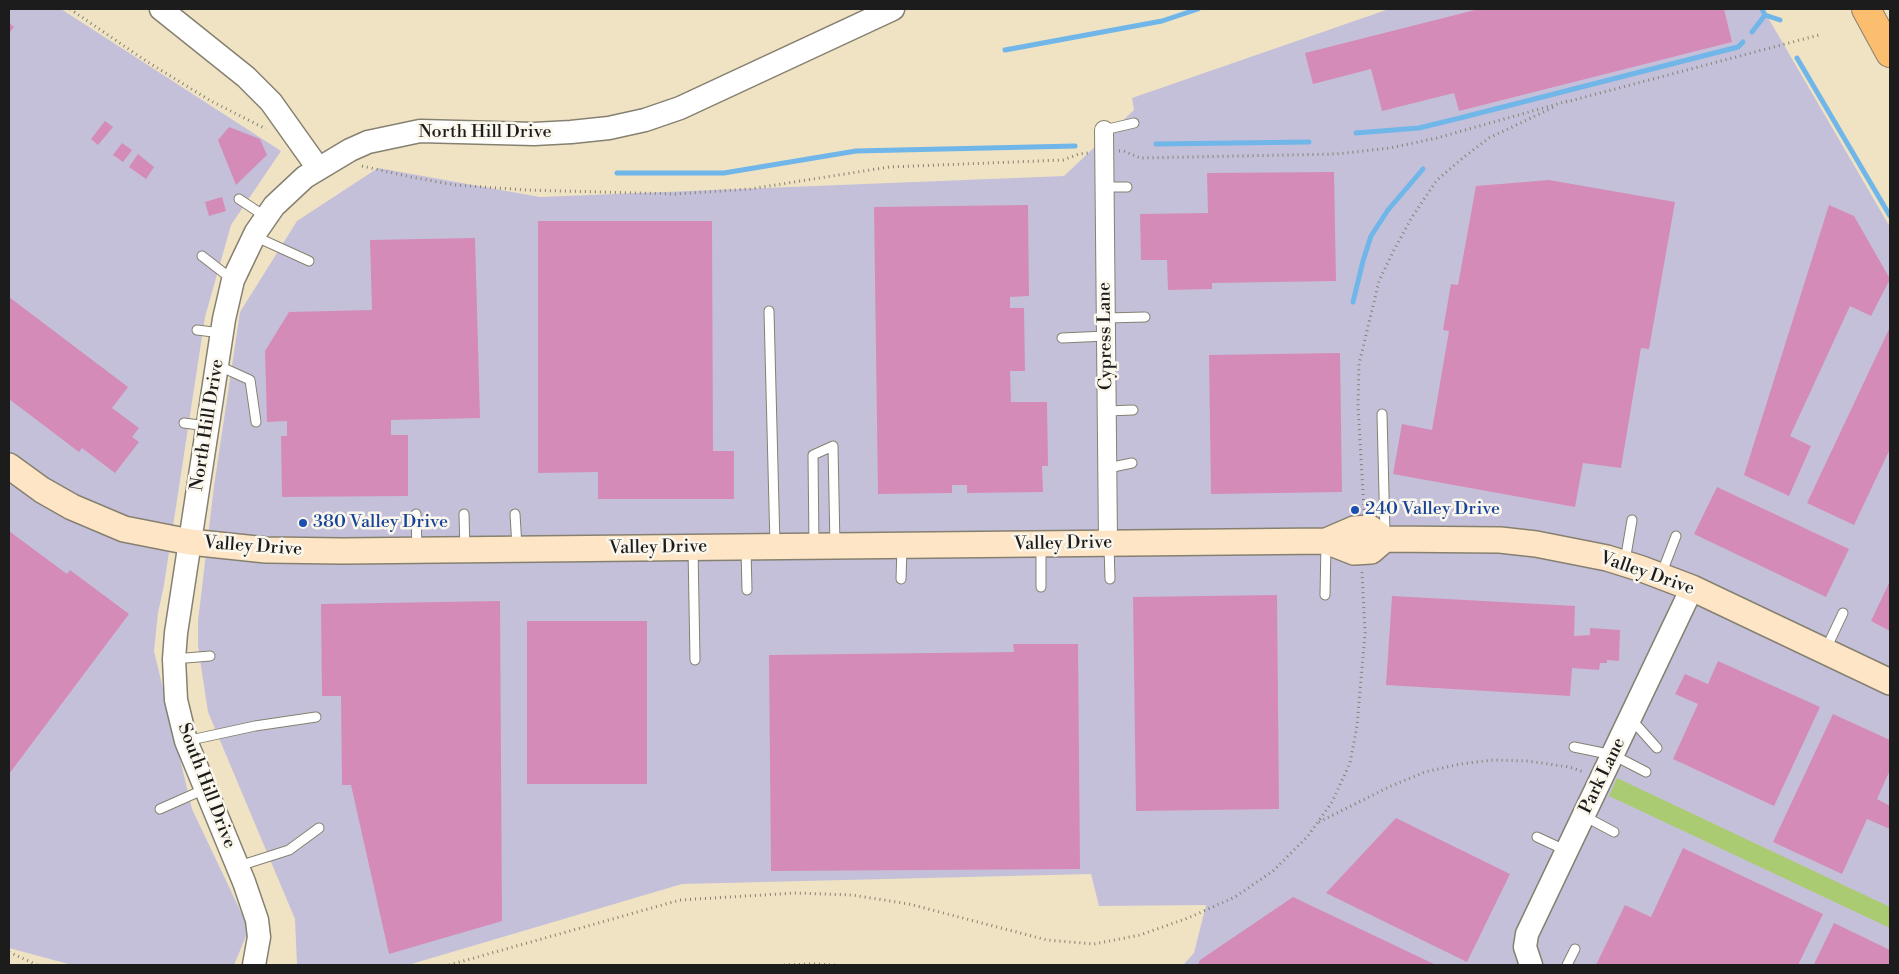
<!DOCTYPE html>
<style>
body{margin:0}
#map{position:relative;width:1899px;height:974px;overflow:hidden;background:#efe3c4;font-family:"Libre Bodoni",serif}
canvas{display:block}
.frame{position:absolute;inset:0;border:10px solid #1c1c1c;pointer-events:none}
</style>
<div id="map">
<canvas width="1899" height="974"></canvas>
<div class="frame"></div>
</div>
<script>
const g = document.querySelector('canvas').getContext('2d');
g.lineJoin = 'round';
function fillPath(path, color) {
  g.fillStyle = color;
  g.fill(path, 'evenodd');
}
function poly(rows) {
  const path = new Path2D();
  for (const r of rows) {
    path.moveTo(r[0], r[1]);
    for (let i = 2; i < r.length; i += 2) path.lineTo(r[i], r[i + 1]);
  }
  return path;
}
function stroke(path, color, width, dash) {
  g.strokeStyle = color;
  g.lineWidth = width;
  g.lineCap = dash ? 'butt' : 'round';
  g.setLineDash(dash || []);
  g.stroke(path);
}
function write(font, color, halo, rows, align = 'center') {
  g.font = font + ' "Libre Bodoni",serif';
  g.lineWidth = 5;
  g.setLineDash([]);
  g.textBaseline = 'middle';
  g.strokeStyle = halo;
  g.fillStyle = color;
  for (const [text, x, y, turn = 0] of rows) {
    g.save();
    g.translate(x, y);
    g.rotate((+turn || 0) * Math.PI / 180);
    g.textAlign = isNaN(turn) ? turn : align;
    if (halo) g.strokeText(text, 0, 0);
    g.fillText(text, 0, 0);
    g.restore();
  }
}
fillPath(poly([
 [9,9,61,9,281,151,231,225,205,317,164,585,158,613,154,651,192,809,249,929,234,965,72,965,9,948],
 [1389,9,1763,9,1890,227,1890,965,1183,965,1194,953,1206,905,1099,906,1091,874,682,884,408,965,297,965,295,919,208,712,198,646,198,621,214,486,240,312,297,221,378,168,540,197,1064,176,1134,110,1132,98]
]), '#c5c0da');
fillPath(poly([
 [1617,778,1890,907,1890,928,1609,796]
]), '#abcb73');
stroke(poly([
 [1762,9,1765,15,1780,20],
 [1752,32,1765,15],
 [1005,50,1162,21,1198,9],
 [1797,58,1890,216],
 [1356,133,1419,128,1460,118,1738,47,1743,42],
 [1156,144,1309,142],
 [617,173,724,173,856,151,1075,146],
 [1353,302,1363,261,1371,236,1388,210,1423,169]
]), '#71b6e8', 5);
fillPath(poly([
 [1479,9,1724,9,1732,42,1459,111,1454,93,1382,111,1371,69,1313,84,1305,53],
 [9,23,14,27,9,33],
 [105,121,113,127,98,145,91,139],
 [229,127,260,139,267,155,236,185,218,140],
 [122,143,132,150,123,162,113,155],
 [138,154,154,167,146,179,129,167],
 [1334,172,1336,281,1212,283,1212,289,1168,290,1167,260,1141,260,1140,214,1208,213,1207,173],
 [1549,180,1675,202,1649,349,1641,348,1621,468,1583,463,1575,507,1393,474,1402,424,1432,430,1449,331,1443,330,1451,284,1458,285,1476,186],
 [222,197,226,211,209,216,205,202],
 [1028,205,1029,296,1010,297,1010,308,1024,308,1025,371,1010,371,1011,402,1047,402,1048,466,1042,466,1043,492,967,493,967,485,952,485,952,493,878,494,874,207],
 [1829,205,1854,216,1890,279,1871,316,1850,306,1790,436,1811,446,1789,496,1744,475],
 [538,221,712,221,713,451,734,451,734,499,598,499,598,472,538,473],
 [475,238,480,418,391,420,391,435,408,435,408,496,282,497,281,436,287,436,287,421,267,422,265,351,289,312,372,310,370,240],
 [9,297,128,387,112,408,139,428,132,437,139,442,115,473,82,448,79,452,9,399],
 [1890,327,1890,449,1854,525,1807,503],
 [1340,353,1342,492,1211,494,1209,355],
 [1717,487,1849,549,1826,597,1694,534],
 [9,531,67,574,70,570,129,614,9,774],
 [1890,581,1890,631,1871,621],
 [1277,595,1279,809,1136,811,1133,597],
 [1392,596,1575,606,1574,636,1590,635,1590,628,1620,630,1619,661,1607,660,1607,663,1600,663,1599,670,1572,668,1570,696,1386,685],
 [500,601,502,921,389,954,351,785,342,785,341,696,322,696,321,604],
 [527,621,647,621,647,784,527,784],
 [1013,644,1078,644,1080,869,771,871,769,655,1014,652],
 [1718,661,1820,707,1774,806,1673,759,1698,704,1675,694,1685,674,1708,684],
 [1833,714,1890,740,1890,770,1877,799,1890,806,1890,829,1867,819,1842,874,1773,842],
 [1396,818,1510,874,1467,962,1326,893],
 [1683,848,1823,914,1798,965,1596,965,1625,905,1651,917],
 [1293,897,1436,965,1198,965,1200,960],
 [1834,923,1890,950,1890,965,1814,964]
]), '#d48bb8');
const service = poly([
 [1104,130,1134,123],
 [1105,187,1127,187],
 [239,199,266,217],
 [254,236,309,261],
 [202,256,233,280],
 [769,311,775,546],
 [1106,318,1145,317],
 [197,330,221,333],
 [1062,338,1106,336],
 [217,365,250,380,256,422],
 [1107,411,1133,410],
 [1382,414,1385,534],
 [184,423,207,426],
 [1108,468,1132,463],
 [416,514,417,549],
 [464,514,465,550],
 [515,514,517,547],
 [814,546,813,455,833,446,835,546],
 [1109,546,1110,579],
 [693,548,695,660],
 [746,550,747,590],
 [1625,561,1632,520],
 [1661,575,1676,536],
 [901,579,902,548],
 [1041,587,1041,547],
 [1325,595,1326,544],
 [1825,651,1843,613],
 [174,659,210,656],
 [1631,719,1657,748],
 [186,741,255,726,316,717],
 [1574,747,1613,755,1646,772],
 [160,809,205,789],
 [1584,816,1614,832],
 [1537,837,1567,851],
 [239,866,289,850,319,828],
 [1567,965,1575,949]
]);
const minor = poly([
 [1104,130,1108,543]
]);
const tertiary = poly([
 [161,9,246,77,271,102,318,168],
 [254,965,259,937,257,920,244,882,186,741,176,700,174,659,176,633,224,319,233,280,256,232,274,206,305,177,350,150,368,142,420,131,534,134,571,132,609,128,645,120,680,108,893,9],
 [1531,965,1525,947,1527,934,1692,588]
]);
const secondary = poly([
 [9,466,42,490,72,507,124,529,190,542,266,550,343,551,1326,541,1354,552,1371,551,1385,539],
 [1326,541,1354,529,1370,528,1385,539,1500,540,1536,544,1607,558,1642,569,1692,588,1890,682]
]);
const primary = poly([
 [1866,9,1890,53]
]);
stroke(service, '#868070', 11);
stroke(minor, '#868070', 20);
stroke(tertiary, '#868070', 25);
stroke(secondary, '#868070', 28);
stroke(primary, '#868070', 30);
stroke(poly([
 [70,9,146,61,211,101,266,129],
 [1566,102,1819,35],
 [1119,151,1124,151,1140,158,1336,154,1390,148,1437,138,1568,101],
 [362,166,411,177,455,185,526,190,675,194,750,189,889,167,1063,160,1079,154,1088,153],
 [1364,510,1358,406,1359,364,1379,281,1394,250,1412,217,1437,180,1464,157,1489,138,1556,106],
 [1319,822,1391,786,1425,772,1460,764,1493,760,1528,761,1569,767,1584,772],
 [9,952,37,965],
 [449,965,680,900,796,893,852,895,909,904,1047,940,1094,944,1140,935,1188,918,1235,897,1273,871,1308,836,1332,802,1350,763,1357,726,1365,633,1362,572],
 [784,965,812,964,837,965]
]), '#868070', 3, [1, 4]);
stroke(service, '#fff', 9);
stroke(minor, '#fff', 18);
stroke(tertiary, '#fff', 22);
stroke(secondary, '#fde5c5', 25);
stroke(primary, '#fbbd6e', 28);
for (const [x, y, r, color] of [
 [1355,510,5,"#1a4fb4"],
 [303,523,5,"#1a4fb4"]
]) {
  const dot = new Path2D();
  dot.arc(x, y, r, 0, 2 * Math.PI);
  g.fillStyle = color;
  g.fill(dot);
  stroke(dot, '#fbf7ec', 2);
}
write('18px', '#1c1c1c', '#fbf7ec', [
 ["North Hill Drive",485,133],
 ["Cypress Lane",1106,336,-91],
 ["North Hill Drive",208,425,-81],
 ["Valley Drive",1063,544,-1],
 ["Valley Drive",253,547,4],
 ["Valley Drive",658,548,-1],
 ["Valley Drive",1647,574,19],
 ["Park Lane",1603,776,-64],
 ["South Hill Drive",206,786,69]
]);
write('18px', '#164399', '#fbf7ec', [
 ["240 Valley Drive",1365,510],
 ["380 Valley Drive",313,523]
], 'left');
</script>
